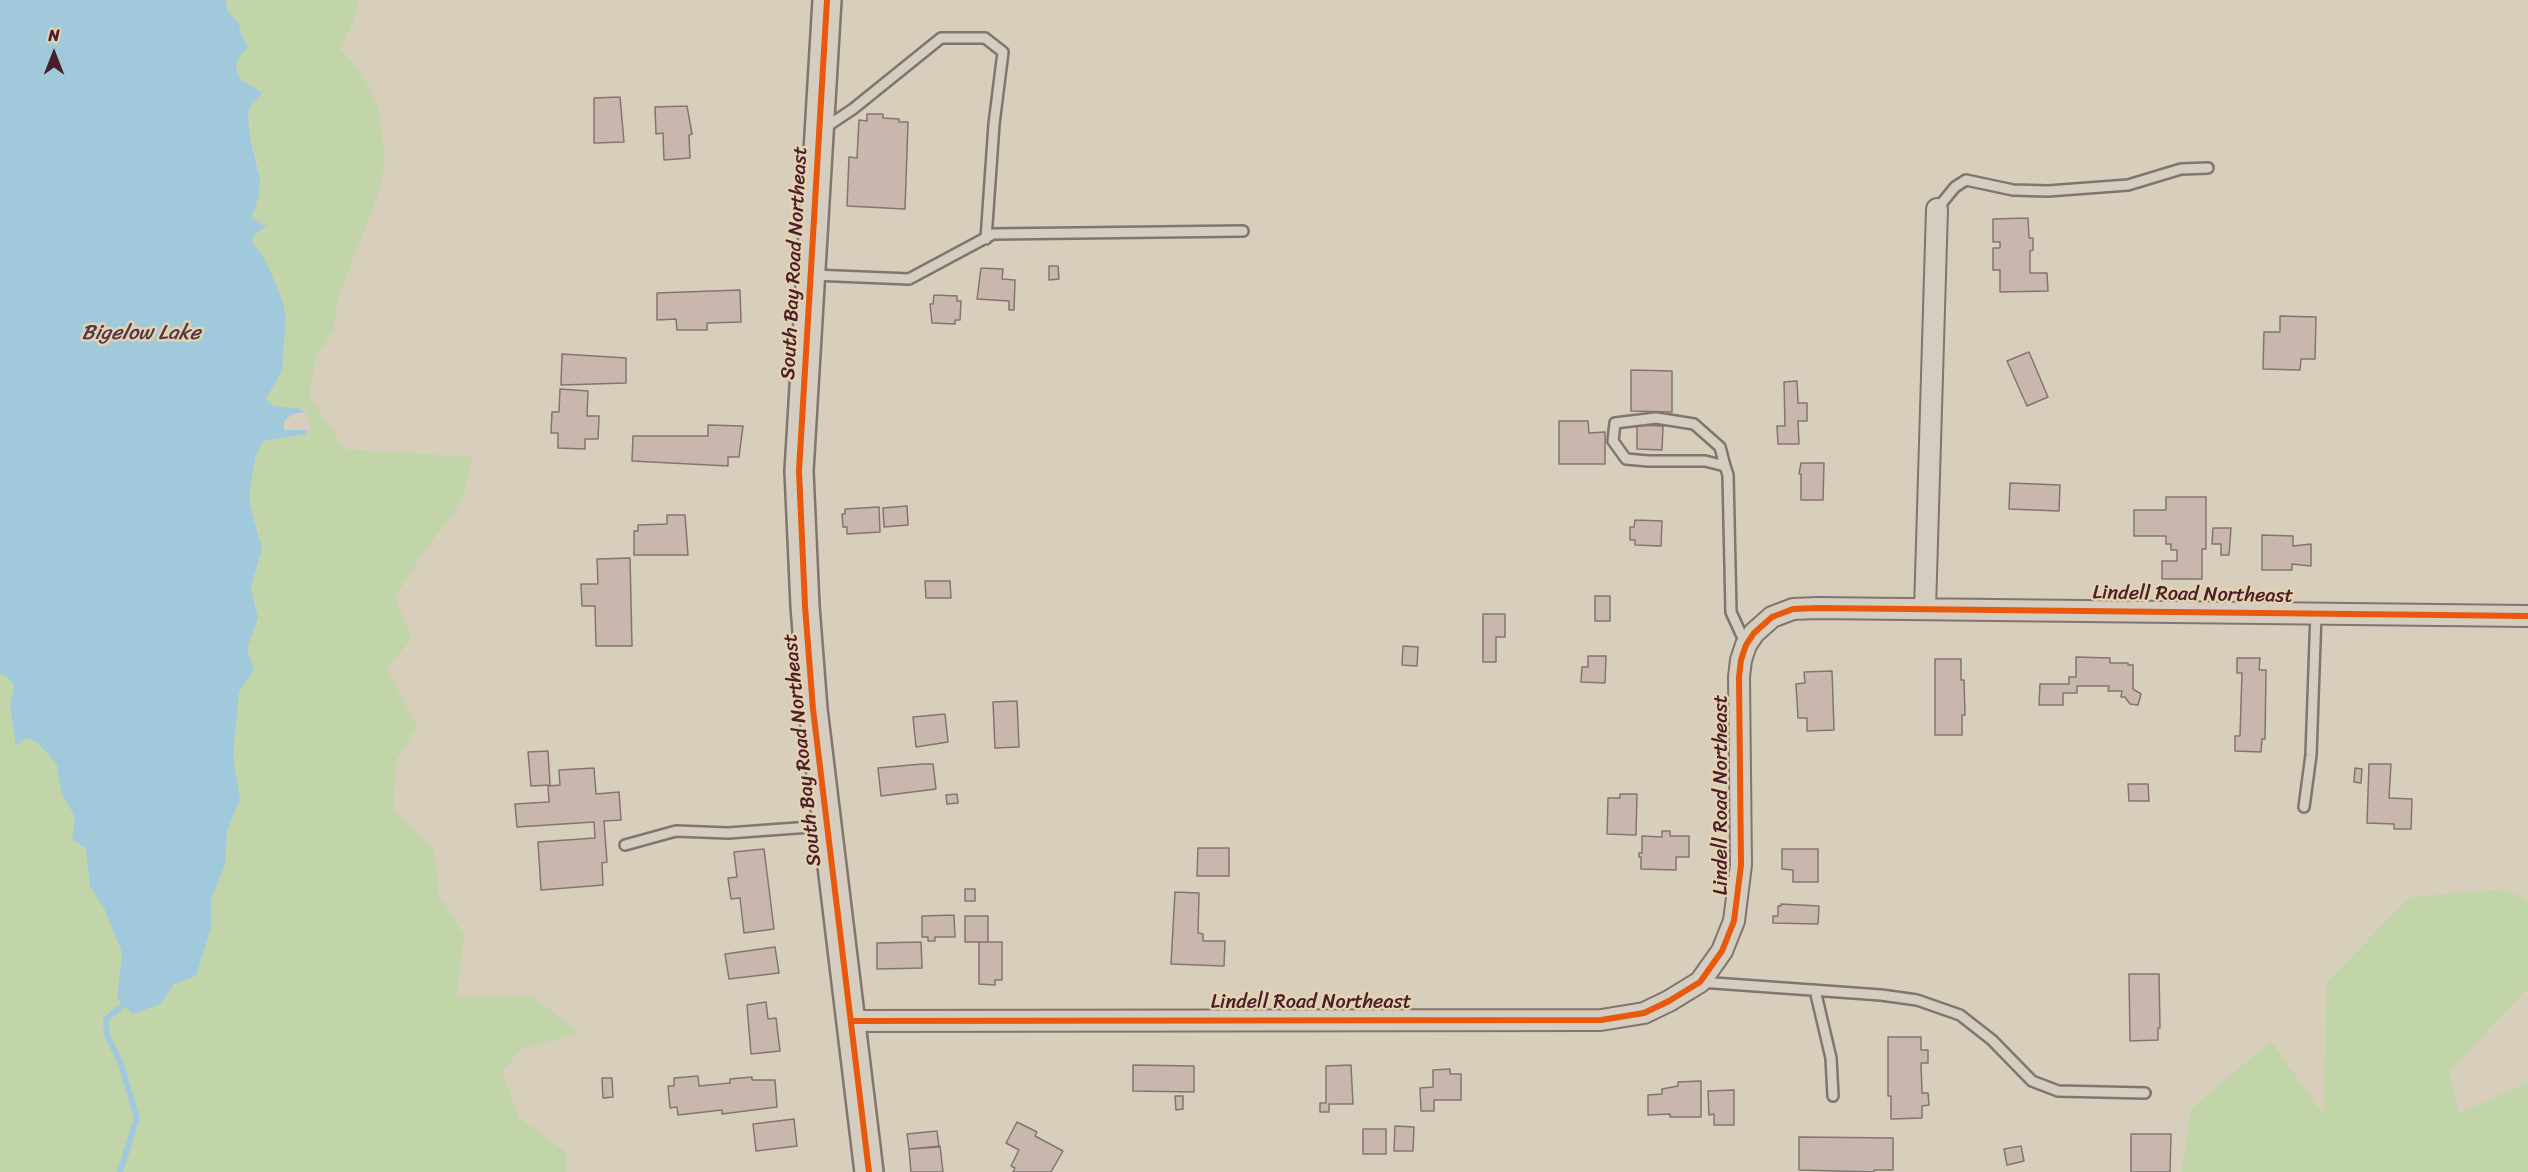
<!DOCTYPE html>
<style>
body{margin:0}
#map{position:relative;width:2528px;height:1172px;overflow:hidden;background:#d8cebc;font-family:Sriracha,sans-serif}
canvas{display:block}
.north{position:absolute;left:24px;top:24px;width:60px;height:60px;-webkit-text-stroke:4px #e4d2b0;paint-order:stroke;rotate:0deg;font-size:16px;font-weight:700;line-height:24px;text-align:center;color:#4a1f2b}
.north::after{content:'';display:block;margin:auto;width:21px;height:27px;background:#4a1f2b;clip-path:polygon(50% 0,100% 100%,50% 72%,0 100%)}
</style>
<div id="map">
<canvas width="2528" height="1172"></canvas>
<div class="north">N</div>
</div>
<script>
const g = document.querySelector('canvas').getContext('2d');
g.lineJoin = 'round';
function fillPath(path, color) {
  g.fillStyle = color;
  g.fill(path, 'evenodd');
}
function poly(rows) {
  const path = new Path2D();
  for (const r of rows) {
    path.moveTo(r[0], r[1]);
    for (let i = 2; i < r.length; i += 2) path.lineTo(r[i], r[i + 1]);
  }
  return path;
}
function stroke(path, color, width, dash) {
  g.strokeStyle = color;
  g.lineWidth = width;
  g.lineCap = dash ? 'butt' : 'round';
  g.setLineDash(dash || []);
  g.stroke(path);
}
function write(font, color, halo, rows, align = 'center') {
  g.font = font + ' Sriracha,sans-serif';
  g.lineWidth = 5;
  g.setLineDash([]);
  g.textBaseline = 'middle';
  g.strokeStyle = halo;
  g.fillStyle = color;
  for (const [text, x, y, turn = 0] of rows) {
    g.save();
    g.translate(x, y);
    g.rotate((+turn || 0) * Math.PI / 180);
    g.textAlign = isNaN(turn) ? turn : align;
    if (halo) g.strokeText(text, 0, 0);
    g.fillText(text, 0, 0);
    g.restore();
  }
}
fillPath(poly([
 [226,0,357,0,357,13,340,50,357,67,379,108,385,164,376,201,339,295,333,330,316,358,309,395,344,449,472,457,463,499,418,560,395,598,412,638,387,669,417,727,397,758,393,810,434,850,439,895,464,935,457,997,532,996,579,1033,520,1050,502,1072,519,1118,566,1152,567,1172,0,1172,0,674,6,676,14,685,10,707,16,746,26,738,38,743,57,765,61,792,75,817,72,839,86,849,90,886,104,908,122,953,117,998,160,1004,211,927,211,899,225,865,227,831,240,799,233,755,239,691,254,670,247,649,256,605,251,587,259,561,259,534,250,504,250,487,256,455,262,441,306,434,312,427,305,411,298,408,274,406,266,399,282,371,286,316,282,299,266,261,252,242,254,235,267,225,262,225,252,217,260,187,259,169,250,138,250,84,240,79,236,68,238,58,247,49,247,44,241,34,239,24,227,10],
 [2506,889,2528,901,2528,988,2449,1071,2459,1113,2528,1082,2528,1172,2182,1172,2190,1110,2271,1041,2323,1115,2327,982,2410,897]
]), '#c1d5a9');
fillPath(poly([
 [0,0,226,0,227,10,239,24,241,34,247,44,247,49,238,58,236,68,240,79,263,93,252,103,248,115,250,138,260,178,259,195,252,217,262,225,268,225,254,235,252,242,266,261,282,299,286,316,282,371,266,399,274,406,298,408,305,412,293,414,284,421,284,430,307,430,306,434,263,441,256,455,250,488,250,504,262,549,251,587,258,618,247,649,254,670,239,692,233,755,240,799,227,831,225,865,211,899,211,927,196,976,174,984,160,1004,133,1014,117,998,122,953,104,908,90,887,86,849,72,839,75,817,61,792,57,765,38,743,26,738,16,746,10,707,14,685,6,676,0,674]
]), '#a0cadc');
stroke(poly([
 [120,1172,137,1118,121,1064,107,1035,106,1019,123,1005]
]), '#a0cadc', 6);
const building = poly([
 [620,97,624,142,594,143,594,98,620,97],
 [687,106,692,134,689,135,690,158,664,160,663,133,656,134,655,107,687,106],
 [867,114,883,114,883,118,899,119,899,122,908,122,905,209,847,206,849,157,857,158,859,120,867,121,867,114],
 [2028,218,2029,238,2033,238,2033,250,2030,251,2030,273,2047,273,2048,291,2000,292,2000,270,1993,270,1993,248,2000,248,2000,242,1993,242,1993,219,2028,218],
 [1049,266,1058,266,1059,279,1049,280,1049,266],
 [981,268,1003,269,1002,279,1015,280,1014,310,1009,310,1009,301,977,299,981,268],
 [740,290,741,322,707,323,707,330,677,330,676,319,657,320,657,293,740,290],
 [934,295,957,296,957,301,961,301,960,320,955,320,955,324,932,323,930,304,933,304,934,295],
 [2280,316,2316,317,2315,359,2301,359,2300,370,2263,369,2264,332,2280,332,2280,316],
 [2029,352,2048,397,2027,406,2007,361,2029,352],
 [562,354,626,358,626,383,561,385,562,354],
 [1631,370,1672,371,1672,412,1631,411,1631,370],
 [1797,381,1798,403,1807,403,1807,421,1798,421,1799,444,1778,444,1777,426,1785,426,1784,382,1797,381],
 [560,389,588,391,587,416,599,416,598,439,585,439,585,449,558,448,558,433,551,433,552,412,559,412,560,389],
 [1559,421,1588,421,1589,433,1605,432,1605,464,1559,464,1559,421],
 [708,425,743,426,739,457,728,457,728,466,632,461,633,436,708,436,708,425],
 [1637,425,1663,426,1662,450,1637,449,1637,425],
 [1801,463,1824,463,1823,500,1801,500,1801,474,1799,474,1801,463],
 [2010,483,2060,485,2059,511,2009,509,2010,483],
 [2166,497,2206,497,2206,549,2202,549,2202,579,2162,579,2162,561,2177,561,2177,550,2171,550,2171,544,2166,544,2166,536,2134,536,2134,510,2166,510,2166,497],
 [907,506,908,525,884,527,883,508,907,506],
 [879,507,880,532,847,534,847,527,843,527,842,514,845,514,845,509,879,507],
 [667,515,685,515,688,555,634,555,634,531,638,531,638,525,667,524,667,515],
 [1635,520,1662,521,1661,546,1635,545,1635,540,1630,540,1630,527,1634,527,1635,520],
 [2213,528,2231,528,2229,555,2221,555,2221,544,2212,544,2213,528],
 [2262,535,2293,536,2293,546,2311,544,2311,566,2292,564,2292,570,2262,570,2262,535],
 [630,558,632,646,596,646,595,606,582,606,581,584,598,584,597,559,630,558],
 [925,581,950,581,951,598,926,598,925,581],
 [1595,596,1610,596,1610,621,1595,621,1595,596],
 [1483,614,1505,614,1505,637,1496,637,1496,662,1483,662,1483,614],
 [1403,646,1418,647,1417,666,1402,665,1403,646],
 [1588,656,1606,656,1605,683,1581,682,1582,667,1588,667,1588,656],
 [2076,657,2110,658,2110,663,2128,663,2128,665,2133,665,2133,689,2141,694,2138,705,2130,704,2125,697,2121,697,2122,691,2108,691,2109,686,2077,686,2077,693,2063,693,2063,705,2039,705,2040,684,2069,684,2069,677,2076,677,2076,657],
 [2237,658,2260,658,2259,670,2266,670,2265,739,2262,739,2261,752,2235,751,2235,736,2240,736,2242,673,2237,673,2237,658],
 [1935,659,1961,659,1961,680,1964,680,1965,715,1962,715,1962,735,1935,735,1935,659],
 [1832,671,1834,730,1807,731,1807,718,1798,718,1796,684,1805,683,1804,672,1832,671],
 [1017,701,1019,747,995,748,993,702,1017,701],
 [945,714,948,742,916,747,913,717,945,714],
 [548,751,550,785,531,786,528,752,548,751],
 [922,764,933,764,936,789,881,796,878,768,922,764],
 [2369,764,2391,764,2389,798,2412,799,2411,829,2394,829,2394,824,2367,823,2369,764],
 [594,768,596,794,619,792,621,820,604,821,607,862,602,863,603,885,541,890,538,842,595,838,594,822,517,827,515,804,549,802,548,786,560,785,559,770,594,768],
 [2355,768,2362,769,2361,783,2354,782,2355,768],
 [2128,784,2148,784,2149,801,2129,801,2128,784],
 [957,794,958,803,947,804,946,795,957,794],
 [1620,794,1637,794,1636,835,1607,834,1608,798,1620,798,1620,794],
 [1662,831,1670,831,1670,836,1689,836,1689,857,1676,857,1676,870,1641,869,1641,857,1639,857,1639,853,1642,853,1642,836,1662,837,1662,831],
 [1198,848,1229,848,1229,876,1197,876,1198,848],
 [764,849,774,929,744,933,740,898,731,899,728,878,737,877,734,852,764,849],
 [1782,849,1818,849,1818,882,1793,882,1793,870,1782,869,1782,849],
 [965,889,975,889,975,901,965,901,965,889],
 [1175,892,1199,893,1198,933,1203,934,1203,941,1225,941,1224,966,1171,964,1175,892],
 [1781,904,1819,906,1818,924,1773,923,1773,916,1778,916,1778,906,1781,906,1781,904],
 [954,915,955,937,935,937,935,941,928,941,928,937,922,937,922,916,954,915],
 [965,916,988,916,988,942,965,942,965,916],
 [921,942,922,968,877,969,877,943,921,942],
 [979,942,1002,942,1002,980,995,980,995,985,979,984,979,942],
 [775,947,779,973,729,979,725,954,775,947],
 [2129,974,2159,974,2160,1028,2158,1028,2158,1040,2130,1041,2129,974],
 [766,1002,768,1019,776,1018,780,1051,751,1054,747,1005,766,1002],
 [1888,1037,1921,1037,1921,1050,1928,1050,1928,1063,1921,1063,1922,1093,1928,1093,1929,1105,1922,1106,1922,1118,1891,1119,1891,1096,1888,1096,1888,1037],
 [1133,1065,1194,1066,1194,1092,1133,1091,1133,1065],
 [1351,1065,1353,1104,1329,1104,1329,1112,1320,1112,1320,1103,1326,1103,1326,1066,1351,1065],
 [1450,1069,1450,1074,1461,1074,1461,1100,1434,1100,1434,1111,1421,1111,1420,1088,1433,1087,1433,1070,1450,1069],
 [698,1076,699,1086,730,1083,730,1079,752,1077,752,1080,775,1080,777,1107,722,1114,722,1110,678,1115,677,1107,670,1108,668,1086,674,1086,674,1078,698,1076],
 [602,1078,612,1078,613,1097,603,1098,602,1078],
 [1701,1081,1701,1117,1670,1117,1670,1114,1648,1115,1648,1095,1662,1094,1662,1089,1678,1086,1678,1082,1701,1081],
 [1734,1090,1734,1125,1714,1125,1714,1114,1709,1115,1708,1091,1734,1090],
 [1175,1096,1183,1096,1183,1109,1176,1110,1175,1096],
 [794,1119,797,1146,756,1151,753,1124,794,1119],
 [1017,1122,1037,1132,1035,1136,1063,1151,1051,1172,1013,1172,1015,1168,1011,1166,1019,1150,1006,1143,1017,1122],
 [1395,1126,1414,1127,1413,1151,1394,1151,1395,1126],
 [1363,1129,1386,1129,1386,1154,1363,1154,1363,1129],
 [937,1131,939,1147,909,1149,907,1134,937,1131],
 [2131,1134,2171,1134,2170,1172,2131,1172,2131,1134],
 [1799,1137,1893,1138,1893,1170,1874,1170,1874,1172,1799,1170,1799,1137],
 [940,1146,943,1172,911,1172,909,1149,940,1146],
 [2021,1146,2024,1161,2007,1165,2004,1149,2021,1146]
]);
fillPath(building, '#c9b7ad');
stroke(building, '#827570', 1.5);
const lane = poly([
 [823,129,853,109,941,38,985,38,1003,52,994,124,986,239],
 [1937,209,1955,187,1966,180,2013,190,2048,191,2128,185,2181,169,2208,168],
 [813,275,909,279,993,234,1243,231],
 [1725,466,1705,461,1648,461,1626,459,1613,441,1615,423,1656,418,1694,424,1720,447,1725,466,1728,475,1731,612,1746,645],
 [2304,807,2311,755,2316,613],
 [625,845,676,831,728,833,824,826],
 [1700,982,1881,995,1917,1000,1960,1015,1992,1040,2032,1081,2058,1091,2145,1093],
 [1815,990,1831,1058,1833,1096]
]);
const street = poly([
 [1925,609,1937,209],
 [851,1021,1601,1020,1644,1013,1669,1001,1700,982,1722,951,1734,921,1741,865,1739,677,1741,660,1746,645,1754,633,1772,617,1793,609,1817,608,2528,616]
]);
const secondary = poly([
 [827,0,799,471,805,606,813,709,869,1172]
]);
stroke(lane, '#827570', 14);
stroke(street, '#827570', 24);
stroke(secondary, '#827570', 32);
stroke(lane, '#d4cdc0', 9);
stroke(street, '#d4cdc0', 20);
stroke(secondary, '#d4cdc0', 27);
stroke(poly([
 [827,0,799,471,805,606,813,709,869,1172],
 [851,1021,1601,1020,1644,1013,1669,1001,1700,982,1722,951,1734,921,1741,865,1739,677,1741,660,1746,645,1754,633,1772,617,1793,609,1817,608,2528,616]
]), '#e8590c', 6);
write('20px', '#4a1f2b', '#e4d2b0', [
 ["South Bay Road Northeast",795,263,-87],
 ["Lindell Road Northeast",2193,595,1],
 ["South Bay Road Northeast",803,750,-96],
 ["Lindell Road Northeast",1722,795,-90],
 ["Lindell Road Northeast",1311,1003]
]);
write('italic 21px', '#533848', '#e4d2b0', [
 ["Bigelow Lake",141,334]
]);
</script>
